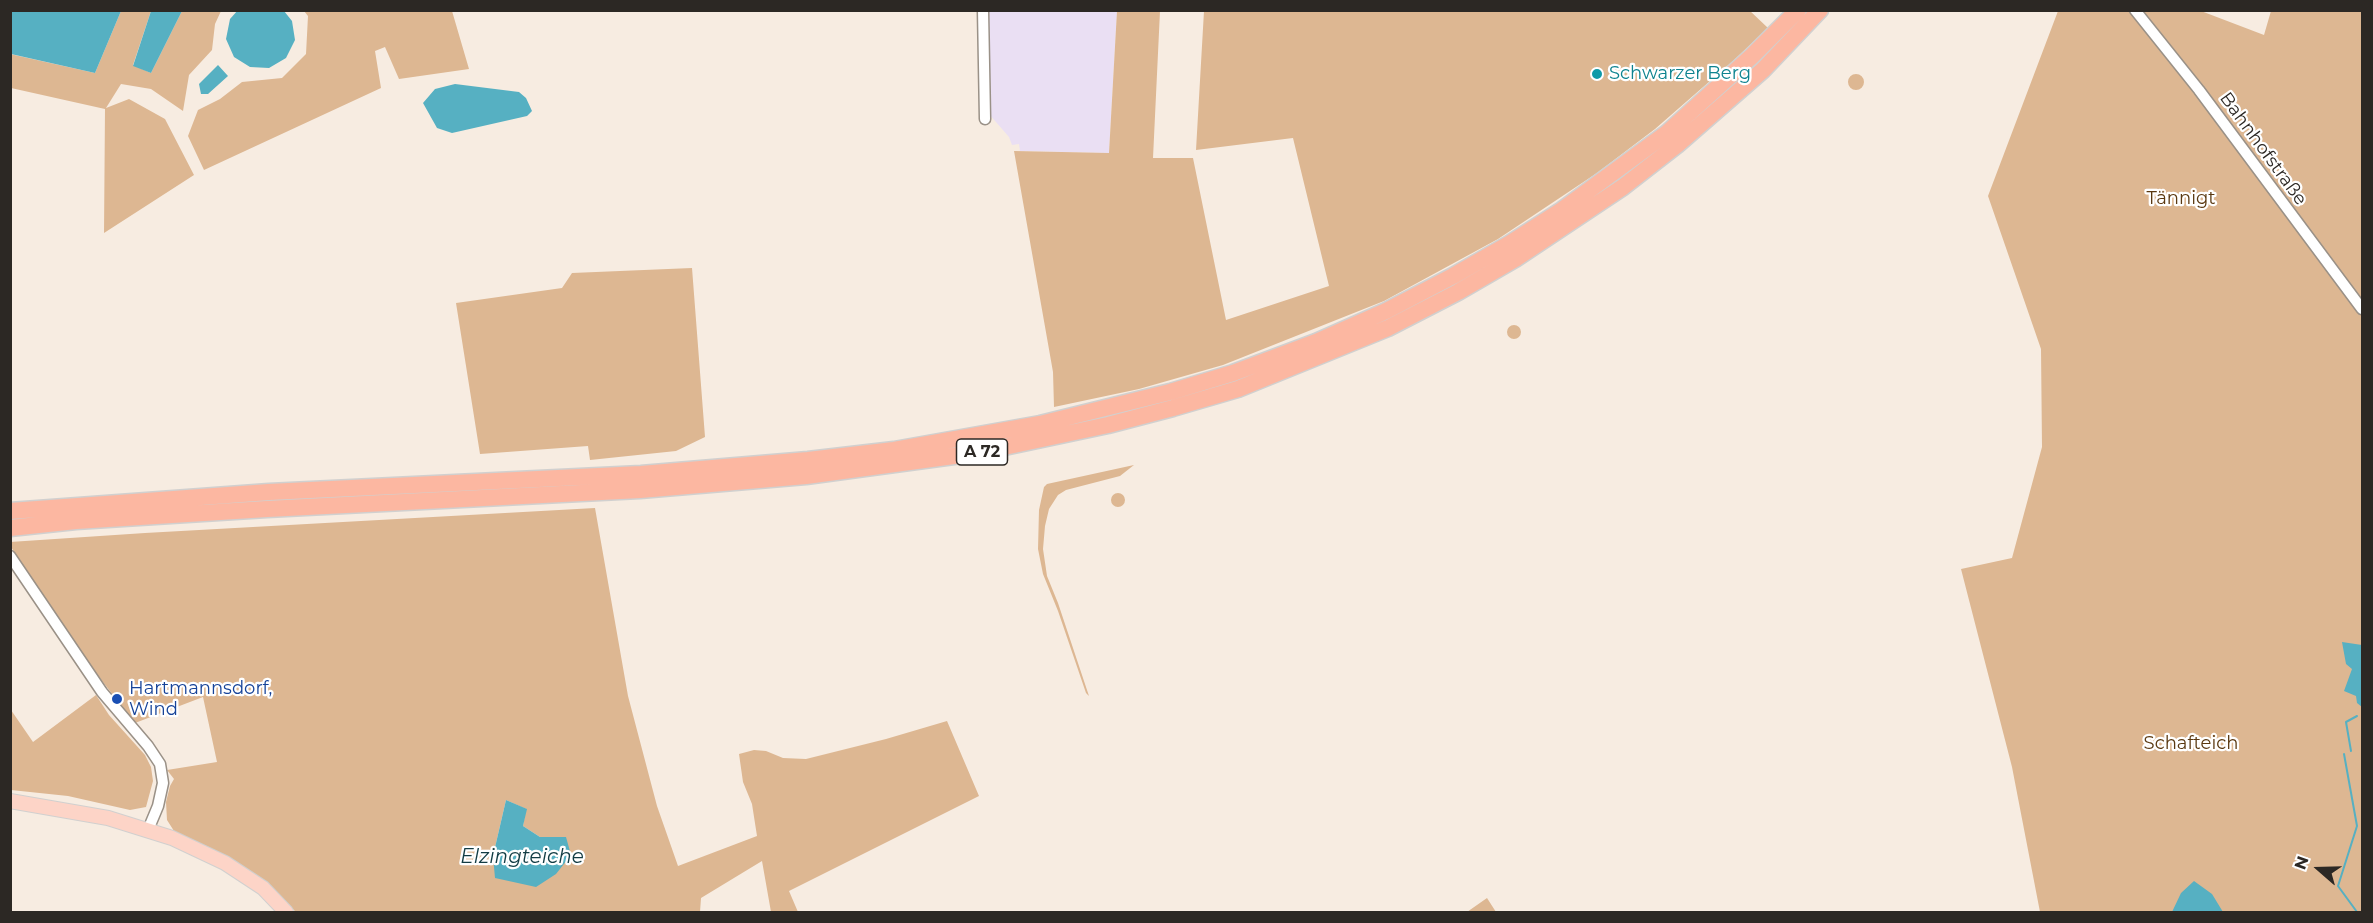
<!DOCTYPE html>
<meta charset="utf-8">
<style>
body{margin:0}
#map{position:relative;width:2373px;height:923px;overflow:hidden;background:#f7ece1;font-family:Montserrat,sans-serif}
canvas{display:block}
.frame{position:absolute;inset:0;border:12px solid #2c2824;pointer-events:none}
.north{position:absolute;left:2289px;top:839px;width:60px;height:60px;-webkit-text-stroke:4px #fff;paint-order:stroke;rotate:290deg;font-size:16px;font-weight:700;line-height:24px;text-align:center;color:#2c2824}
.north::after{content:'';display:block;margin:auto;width:21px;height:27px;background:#2c2824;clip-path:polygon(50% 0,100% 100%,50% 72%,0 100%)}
</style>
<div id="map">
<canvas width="2373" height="923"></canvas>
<div class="frame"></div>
<div class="north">N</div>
</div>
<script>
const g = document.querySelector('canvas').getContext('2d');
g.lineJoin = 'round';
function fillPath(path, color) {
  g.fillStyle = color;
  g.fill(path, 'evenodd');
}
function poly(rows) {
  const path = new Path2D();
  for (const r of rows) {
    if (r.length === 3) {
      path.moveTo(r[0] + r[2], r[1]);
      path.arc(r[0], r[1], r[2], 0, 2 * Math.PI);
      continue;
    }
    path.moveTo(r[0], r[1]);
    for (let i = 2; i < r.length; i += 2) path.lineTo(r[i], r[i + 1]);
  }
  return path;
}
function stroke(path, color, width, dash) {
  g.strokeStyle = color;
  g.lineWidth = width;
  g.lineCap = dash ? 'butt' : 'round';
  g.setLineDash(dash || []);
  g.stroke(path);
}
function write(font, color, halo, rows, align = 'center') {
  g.font = font + ' Montserrat,sans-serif';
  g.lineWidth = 4.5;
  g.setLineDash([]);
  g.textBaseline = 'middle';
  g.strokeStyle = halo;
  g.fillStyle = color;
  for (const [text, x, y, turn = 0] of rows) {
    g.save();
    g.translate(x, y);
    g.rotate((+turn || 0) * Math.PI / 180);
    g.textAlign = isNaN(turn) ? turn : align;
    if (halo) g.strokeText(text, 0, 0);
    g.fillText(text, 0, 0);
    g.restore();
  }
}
fillPath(poly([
 [988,11,1117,11,1109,153,1020,151,1019,144,1012,145,1009,137,989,114]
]), '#eadff3');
fillPath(poly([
 [1749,10,1768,28,1733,61,1655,129,1597,173,1498,239,1384,301,1223,365,1139,389,1054,407,1053,372,1014,151,1109,153,1117,11,1160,11,1153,158,1193,158,1226,320,1329,286,1293,138,1196,150,1204,11],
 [121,11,151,11,133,65,151,73,182,11,221,11,215,24,212,50,189,75,183,111,151,89,121,84,106,108,129,99,165,119,194,175,104,233,105,109,11,88,10,54,95,73],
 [304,11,452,11,469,69,399,79,385,47,375,51,381,88,204,170,188,136,198,110,220,99,242,82,282,78,306,54,308,16],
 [2058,11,2201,11,2264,35,2271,11,2362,11,2362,912,2040,912,2012,767,1961,569,2012,558,2042,447,2041,349,1988,196],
 [1856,82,8],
 [692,268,705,437,676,451,590,460,588,446,480,454,456,303,562,288,572,273],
 [1514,332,7],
 [1134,465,1120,476,1066,490,1058,495,1049,509,1045,526,1043,549,1047,576,1058,603,1089,696,1086,693,1058,611,1043,574,1038,549,1039,510,1044,487,1047,484],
 [1118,500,7],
 [595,508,628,696,657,806,678,866,757,836,752,804,743,782,739,754,754,750,766,751,783,758,806,759,886,739,947,721,979,796,789,891,798,912,771,912,762,861,701,898,700,912,296,912,265,884,232,859,174,831,167,820,166,802,170,786,174,779,167,770,217,762,203,697,135,723,88,663,11,547,10,542,145,533],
 [506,800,526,809,523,826,540,837,566,837,493,856],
 [96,695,109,715,145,755,151,767,153,781,146,807,130,810,68,796,11,790,11,710,33,742],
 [1487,898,1496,912,1467,912]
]), '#ddb792');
fillPath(poly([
 [11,10,121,10,121,11,95,73,11,54],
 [238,10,284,11,292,21,295,40,286,58,269,68,250,67,234,57,226,39,230,19],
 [151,11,182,11,151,73,133,66],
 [218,65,228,76,208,94,201,94,199,84],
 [455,84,519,92,526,98,532,111,527,116,452,133,437,128,423,103,435,89],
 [2342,642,2362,645,2362,707,2357,703,2356,696,2344,691,2352,669,2346,664],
 [506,800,527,809,523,826,540,837,566,837,571,855,556,874,536,887,495,878,493,856],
 [2194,881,2212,894,2223,912,2172,912,2181,893]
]), '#56b0c2');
stroke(poly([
 [2351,751,2346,722,2357,716],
 [2344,754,2357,826,2338,886,2357,912]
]), '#56b0c2', 2);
const minor = poly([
 [983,10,985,119],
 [2135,10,2199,90,2362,309],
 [10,556,102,692,148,746,160,764,163,783,158,806,148,830]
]);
const major = poly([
 [10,801,108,818,172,838,225,863,263,888,286,912]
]);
const highway = poly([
 [10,511,269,492,641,474,808,460,894,450,1040,424,1170,392,1233,373,1316,342,1386,311,1453,276,1509,244,1562,210,1667,133,1752,56,1798,10],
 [10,528,76,521,267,509,640,490,806,476,976,453,1108,425,1173,408,1238,389,1388,328,1458,292,1515,259,1623,187,1677,145,1763,70,1820,10]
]);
stroke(minor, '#9a9187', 13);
stroke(major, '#d1d0cf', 16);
stroke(highway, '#d1d0cf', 19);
stroke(minor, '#fff', 10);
stroke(major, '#fdd4c7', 14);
stroke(highway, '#fcb7a1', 16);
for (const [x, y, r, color] of [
 [1597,74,6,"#0f9aa8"],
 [117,699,6,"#1a4fb4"]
]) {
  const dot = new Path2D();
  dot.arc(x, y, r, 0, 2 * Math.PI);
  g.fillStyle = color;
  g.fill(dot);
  stroke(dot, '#fff', 2);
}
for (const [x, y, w] of [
 [982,452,51]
]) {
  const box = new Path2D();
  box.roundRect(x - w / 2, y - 13, w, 26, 4.5);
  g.fillStyle = '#fff';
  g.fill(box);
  stroke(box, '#2c2824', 1.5);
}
write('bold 16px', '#2c2824', null, [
 ["A 72",982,452]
]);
write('18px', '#0d838f', '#fff', [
 ["Schwarzer Berg",1609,74]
], 'left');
write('18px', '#2c2824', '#fff', [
 ["Bahnhofstraße",2263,149,54]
]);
write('18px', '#5a3810', '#fff', [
 ["Tännigt",2181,199],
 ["Schafteich",2191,744]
]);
write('18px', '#164399', '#fff', [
 ["Hartmannsdorf,",129,689],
 ["Wind",129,710]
], 'left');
write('italic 20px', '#123c44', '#fff', [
 ["Elzingteiche",522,857]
]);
</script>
